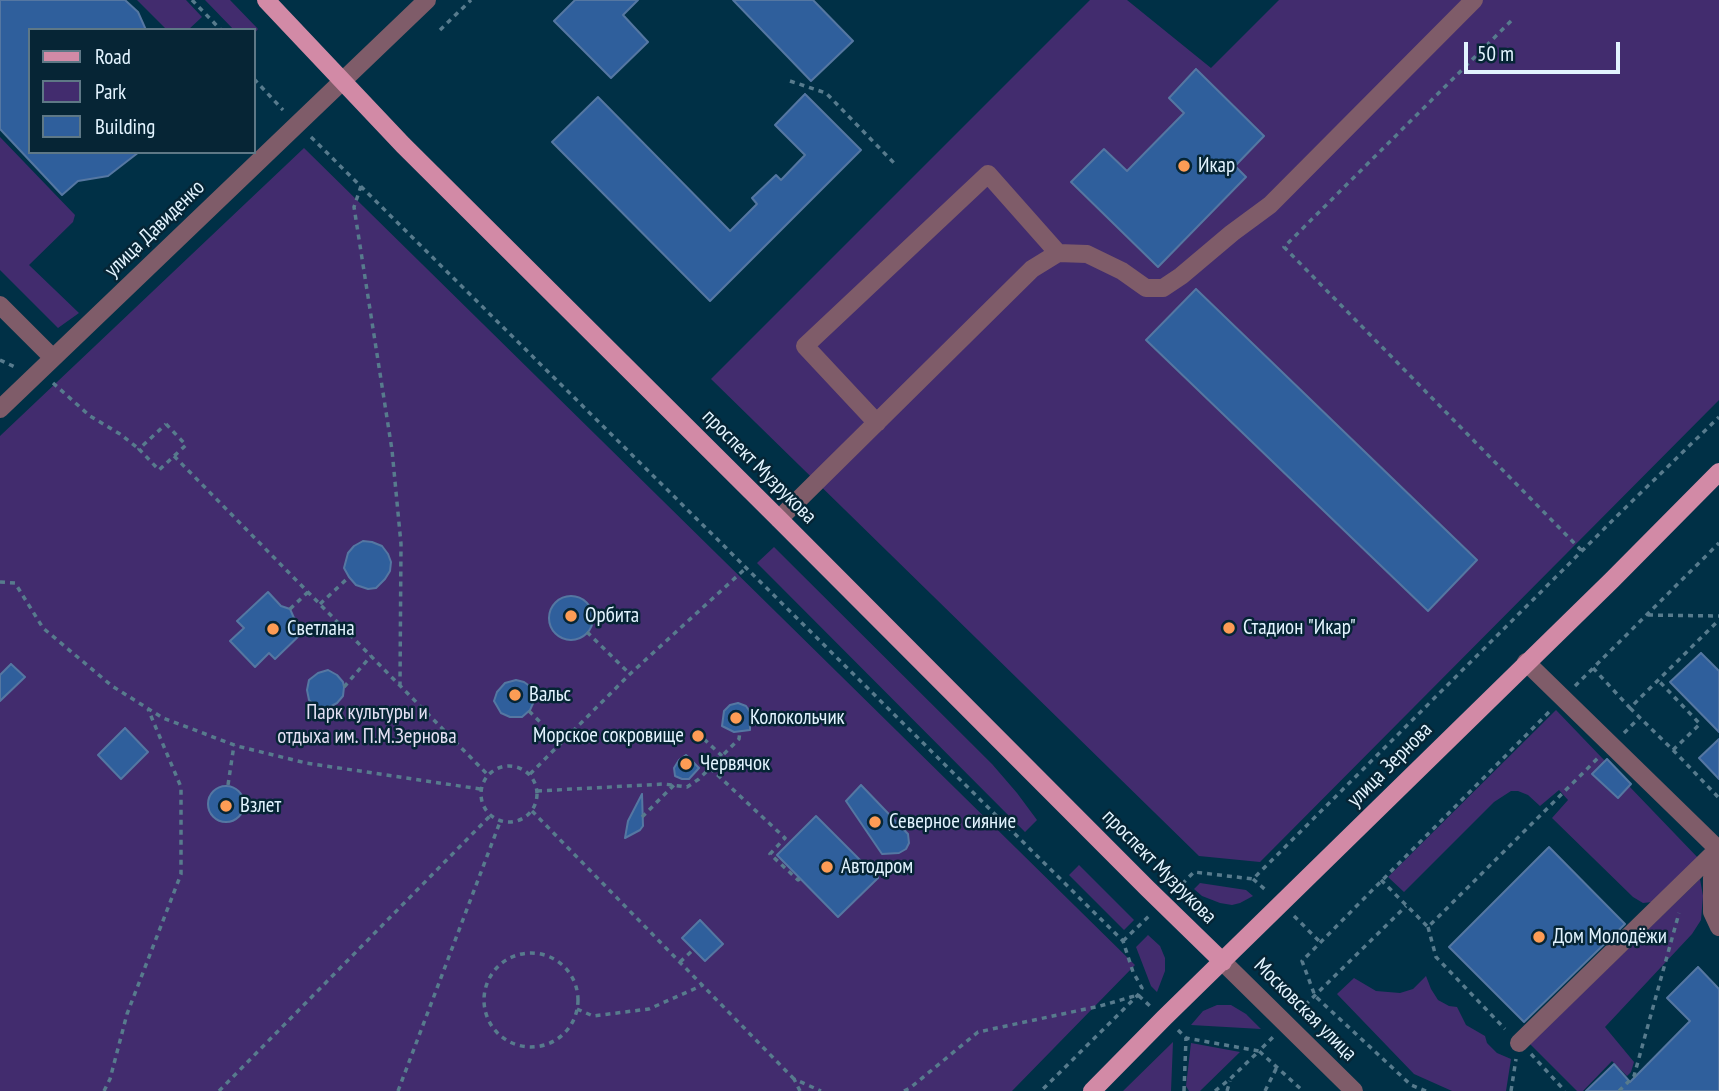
<!DOCTYPE html>
<meta charset="utf-8">
<style>
body{margin:0}
#map{position:relative;width:1719px;height:1091px;overflow:hidden;background:#003046;font-family:"PT Sans Narrow",sans-serif}
canvas{display:block}
.legend{position:absolute;left:28px;top:28px;width:228px;height:126px;box-sizing:border-box;background:#062535;border:2px solid #5e7886;margin:0;padding:9px 12px;list-style:none;font-size:21px;color:#e3f4ff}
.legend li{display:flex;align-items:center;gap:14px;height:35px}
.legend b{width:35px;border:2px solid #5e7886}
.scale{position:absolute;left:1464px;top:42px;width:156px;height:32px;box-sizing:border-box;border:4px solid #e3f4ff;border-top:0;padding-left:9px;font-size:21px;line-height:24px;white-space:nowrap;color:#e3f4ff;-webkit-text-stroke:5px #062535;paint-order:stroke}
</style>
<div id="map">
<canvas width="1719" height="1091"></canvas>
<ul class="legend">
<li><b style="height:9px;background:#d28aa6"></b>Road</li>
<li><b style="height:19px;background:#422c6e"></b>Park</li>
<li><b style="height:19px;background:#2f5f9c"></b>Building</li>
</ul>
<div class="scale">50 m</div>
</div>
<script>
const g = document.querySelector('canvas').getContext('2d');
g.lineJoin = 'round';
function fillPath(path, color) {
  g.fillStyle = color;
  g.fill(path, 'evenodd');
}
function poly(rows) {
  const path = new Path2D();
  for (const r of rows) {
    if (r.length === 3) {
      path.moveTo(r[0] + r[2], r[1]);
      path.arc(r[0], r[1], r[2], 0, 2 * Math.PI);
      continue;
    }
    path.moveTo(r[0], r[1]);
    for (let i = 2; i < r.length; i += 2) path.lineTo(r[i], r[i + 1]);
  }
  return path;
}
function stroke(path, color, width, dash) {
  g.strokeStyle = color;
  g.lineWidth = width;
  g.lineCap = dash ? 'butt' : 'round';
  g.setLineDash(dash || []);
  g.stroke(path);
}
function write(font, color, halo, rows, align = 'center') {
  g.font = font + ' "PT Sans Narrow",sans-serif';
  g.lineWidth = 5;
  g.setLineDash([]);
  g.textBaseline = 'middle';
  g.strokeStyle = halo;
  g.fillStyle = color;
  for (const [text, x, y, turn = 0] of rows) {
    g.save();
    g.translate(x, y);
    g.rotate((+turn || 0) * Math.PI / 180);
    g.textAlign = isNaN(turn) ? turn : align;
    if (halo) g.strokeText(text, 0, 0);
    g.fillText(text, 0, 0);
    g.restore();
  }
}
fillPath(poly([
 [137,0,186,0,202,17,188,30,167,30],
 [205,0,230,0,258,29,254,34,254,30,234,30],
 [1090,0,1127,0,1211,68,1279,0,1719,0,1719,400,1260,862,1199,856,711,379],
 [0,137,75,215,73,222,29,265,79,313,58,328,0,270],
 [304,148,1135,965,1012,1091,0,1091,0,436],
 [774,547,992,764,1017,793,1037,820,1025,832,757,563],
 [1556,710,1700,860,1652,902,1643,903,1633,897,1552,818,1568,800,1559,790,1540,806,1528,795,1518,791,1511,791,1494,802,1404,892,1388,877],
 [1079,865,1134,920,1124,930,1069,875],
 [1700,879,1703,896,1701,920,1692,934,1605,1027,1634,1062,1631,1072,1627,1076,1612,1061,1583,1091,1577,1091,1530,1044],
 [1200,883,1246,890,1253,896,1240,903,1232,905,1220,903,1202,896,1194,889],
 [1148,935,1160,946,1165,958,1165,971,1157,992,1151,986,1136,947],
 [1426,976,1431,989,1438,1000,1449,1006,1457,1007,1466,1025,1485,1036,1487,1043,1497,1053,1511,1059,1506,1091,1452,1091,1414,1074,1337,994,1354,978,1376,991,1400,993,1413,989],
 [1217,1005,1231,1005,1246,1014,1261,1029,1191,1025,1203,1011],
 [1173,1042,1171,1091,1123,1091],
 [1191,1043,1240,1052,1200,1091,1189,1091,1186,1086]
]), '#422c6e');
const building = poly([
 [0,0,125,0,138,12,146,30,30,30,30,152,139,152,108,176,78,181,62,195,0,129,0,0],
 [575,0,638,0,623,15,648,42,611,78,554,21,575,0],
 [733,0,813,0,853,41,811,81,733,0],
 [1196,69,1264,136,1235,166,1246,177,1158,267,1071,182,1104,149,1127,171,1184,113,1169,98,1196,69],
 [805,94,861,150,710,301,552,142,598,97,730,231,757,204,752,198,776,175,781,180,805,155,775,125,805,94],
 [1196,289,1477,560,1428,611,1146,340,1196,289],
 [363,541,372,542,382,546,388,554,391,562,390,571,385,579,376,588,368,589,356,585,349,577,344,568,348,553,354,546,363,541],
 [268,592,281,606,290,609,294,618,305,630,275,659,269,653,255,667,230,641,244,628,237,621,268,592],
 [571,618,22],
 [1701,653,1719,671,1719,732,1670,682,1701,653],
 [11,664,25,677,0,701,0,675,11,664],
 [328,670,337,675,343,682,344,687,343,696,337,703,326,709,317,707,309,700,307,690,309,680,318,673,328,670],
 [516,680,524,682,531,687,535,699,530,710,522,717,510,717,501,713,494,701,497,692,505,683,516,680],
 [738,703,746,706,750,712,750,730,734,732,722,726,724,711,730,705,738,703],
 [125,728,148,752,121,779,98,755,125,728],
 [1719,739,1719,779,1699,758,1719,739],
 [686,755,699,768,689,779,682,779,675,776,674,768,679,760,686,755],
 [1607,759,1631,784,1618,798,1592,774,1607,759],
 [861,785,908,834,909,843,906,849,899,853,882,854,846,801,861,785],
 [226,804,18],
 [642,794,643,826,640,830,625,838,628,821,642,794],
 [816,816,878,878,838,917,777,855,816,816],
 [1549,847,1625,924,1524,1022,1449,947,1549,847],
 [700,920,723,944,705,961,682,938,700,920],
 [1698,967,1719,989,1719,1091,1586,1091,1614,1064,1630,1082,1690,1021,1667,998,1698,967]
]);
fillPath(building, '#2f5f9c');
stroke(building, '#5577a2', 2);
stroke(poly([
 [192,0,221,30],
 [1511,21,1284,247,1582,551],
 [440,30,471,0],
 [254,79,283,110],
 [790,81,826,93,894,163],
 [311,137,1123,941,1133,972,1142,988,1138,995,1041,1091],
 [361,186,354,207,392,450,401,544,400,685],
 [0,360,17,368],
 [53,383,90,416,120,434,139,449],
 [166,424,186,445,159,470,139,449,166,424],
 [174,456,488,775],
 [0,582,15,583,43,628,112,686,163,718,237,746,306,763,480,789],
 [320,604,349,577],
 [290,609,308,592],
 [1648,615,1719,616],
 [587,632,630,674],
 [1593,668,1630,708,1719,620],
 [1575,686,1719,543],
 [344,687,371,656],
 [1630,708,1673,750,1700,724,1658,680],
 [529,711,561,743],
 [1624,733,1640,717],
 [704,739,722,756],
 [1673,750,1719,798],
 [509,794,28],
 [710,768,785,838,770,854,798,880,800,879],
 [530,774,630,674,746,568],
 [228,785,234,745],
 [537,791,664,784,687,787,699,779,739,739,740,731],
 [532,811,794,1079],
 [642,817,674,785],
 [1253,879,1268,892],
 [1381,880,1428,927,1598,758],
 [1175,891,1194,872,1253,879,1621,512,1719,417],
 [1294,916,1320,942],
 [1428,927,1436,957,1505,1029],
 [1123,941,1149,916],
 [531,1000,47],
 [680,962,693,950],
 [577,1009,593,1016,649,1009,703,985],
 [1298,1012,1406,906],
 [1178,1030,1186,1038,1259,1051,1273,1037],
 [1531,1054,1565,1091],
 [104,1091,110,1079,127,1014,181,874,181,787,148,709],
 [219,1091,490,816],
 [398,1091,500,822],
 [800,1091,794,1079,821,1091],
 [904,1091,910,1088,978,1032,1100,1006,1138,995,1151,1007],
 [1184,1091,1186,1038],
 [1215,1091,1230,1079,1259,1051,1303,1091],
 [1227,1091,1230,1081],
 [1265,1091,1277,1067],
 [1426,1091,1411,1085,1315,996,1302,961,1550,711],
 [1511,1091,1516,1059],
 [1619,1091,1634,1076,1679,913]
]), '#577b8d', 3.5, [5, 5]);
stroke(poly([
 [0,305,53,358],
 [0,409,427,0],
 [877,423,805,346,988,174,1058,253],
 [779,519,1032,269,1058,253,1087,254,1122,271,1146,288,1163,288,1181,276,1232,233,1270,205,1474,0],
 [1526,662,1719,850],
 [1718,849,1712,878,1712,912,1719,927],
 [1223,962,1354,1091],
 [1519,1043,1718,849]
]), '#7f5c69', 18);
stroke(poly([
 [266,0,403,145,779,519,1148,889,1223,962],
 [1092,1091,1164,1018,1612,580,1719,472]
]), '#d28aa6', 18);
for (const [x, y, r, color] of [
 [1184,166,7,"#fd9c55"],
 [571,616,7,"#fd9c55"],
 [1229,628,7,"#fd9c55"],
 [273,629,7,"#fd9c55"],
 [515,695,7,"#fd9c55"],
 [736,718,7,"#fd9c55"],
 [698,736,7,"#fd9c55"],
 [686,764,7,"#fd9c55"],
 [226,806,7,"#fd9c55"],
 [875,822,7,"#fd9c55"],
 [827,867,7,"#fd9c55"],
 [1539,937,7,"#fd9c55"]
]) {
  const dot = new Path2D();
  dot.arc(x, y, r, 0, 2 * Math.PI);
  g.fillStyle = color;
  g.fill(dot);
  stroke(dot, '#062535', 2.5);
}
write('21px', '#e3f4ff', '#062535', [
 ["Икар",1198,166],
 ["Орбита",585,616],
 ["Стадион \"Икар\"",1243,628],
 ["Светлана",287,629],
 ["Вальс",529,695],
 ["Колокольчик",750,718],
 ["Морское сокровище",684,736,"right"],
 ["Червячок",700,764],
 ["Взлет",240,806],
 ["Северное сияние",889,822],
 ["Автодром",841,867],
 ["Дом Молодёжи",1553,937]
], 'left');
write('21px', '#e3f4ff', '#062535', [
 ["улица Давиденко",155,229,-44],
 ["проспект Музрукова",759,467,45],
 ["улица Зернова",1390,765,-45],
 ["проспект Музрукова",1159,867,45],
 ["Московская улица",1305,1010,45]
]);
write('21px', '#e4e0f4', '#062535', [
 ["Парк культуры и",367,713],
 ["отдыха им. П.М.Зернова",367,737]
]);
</script>
